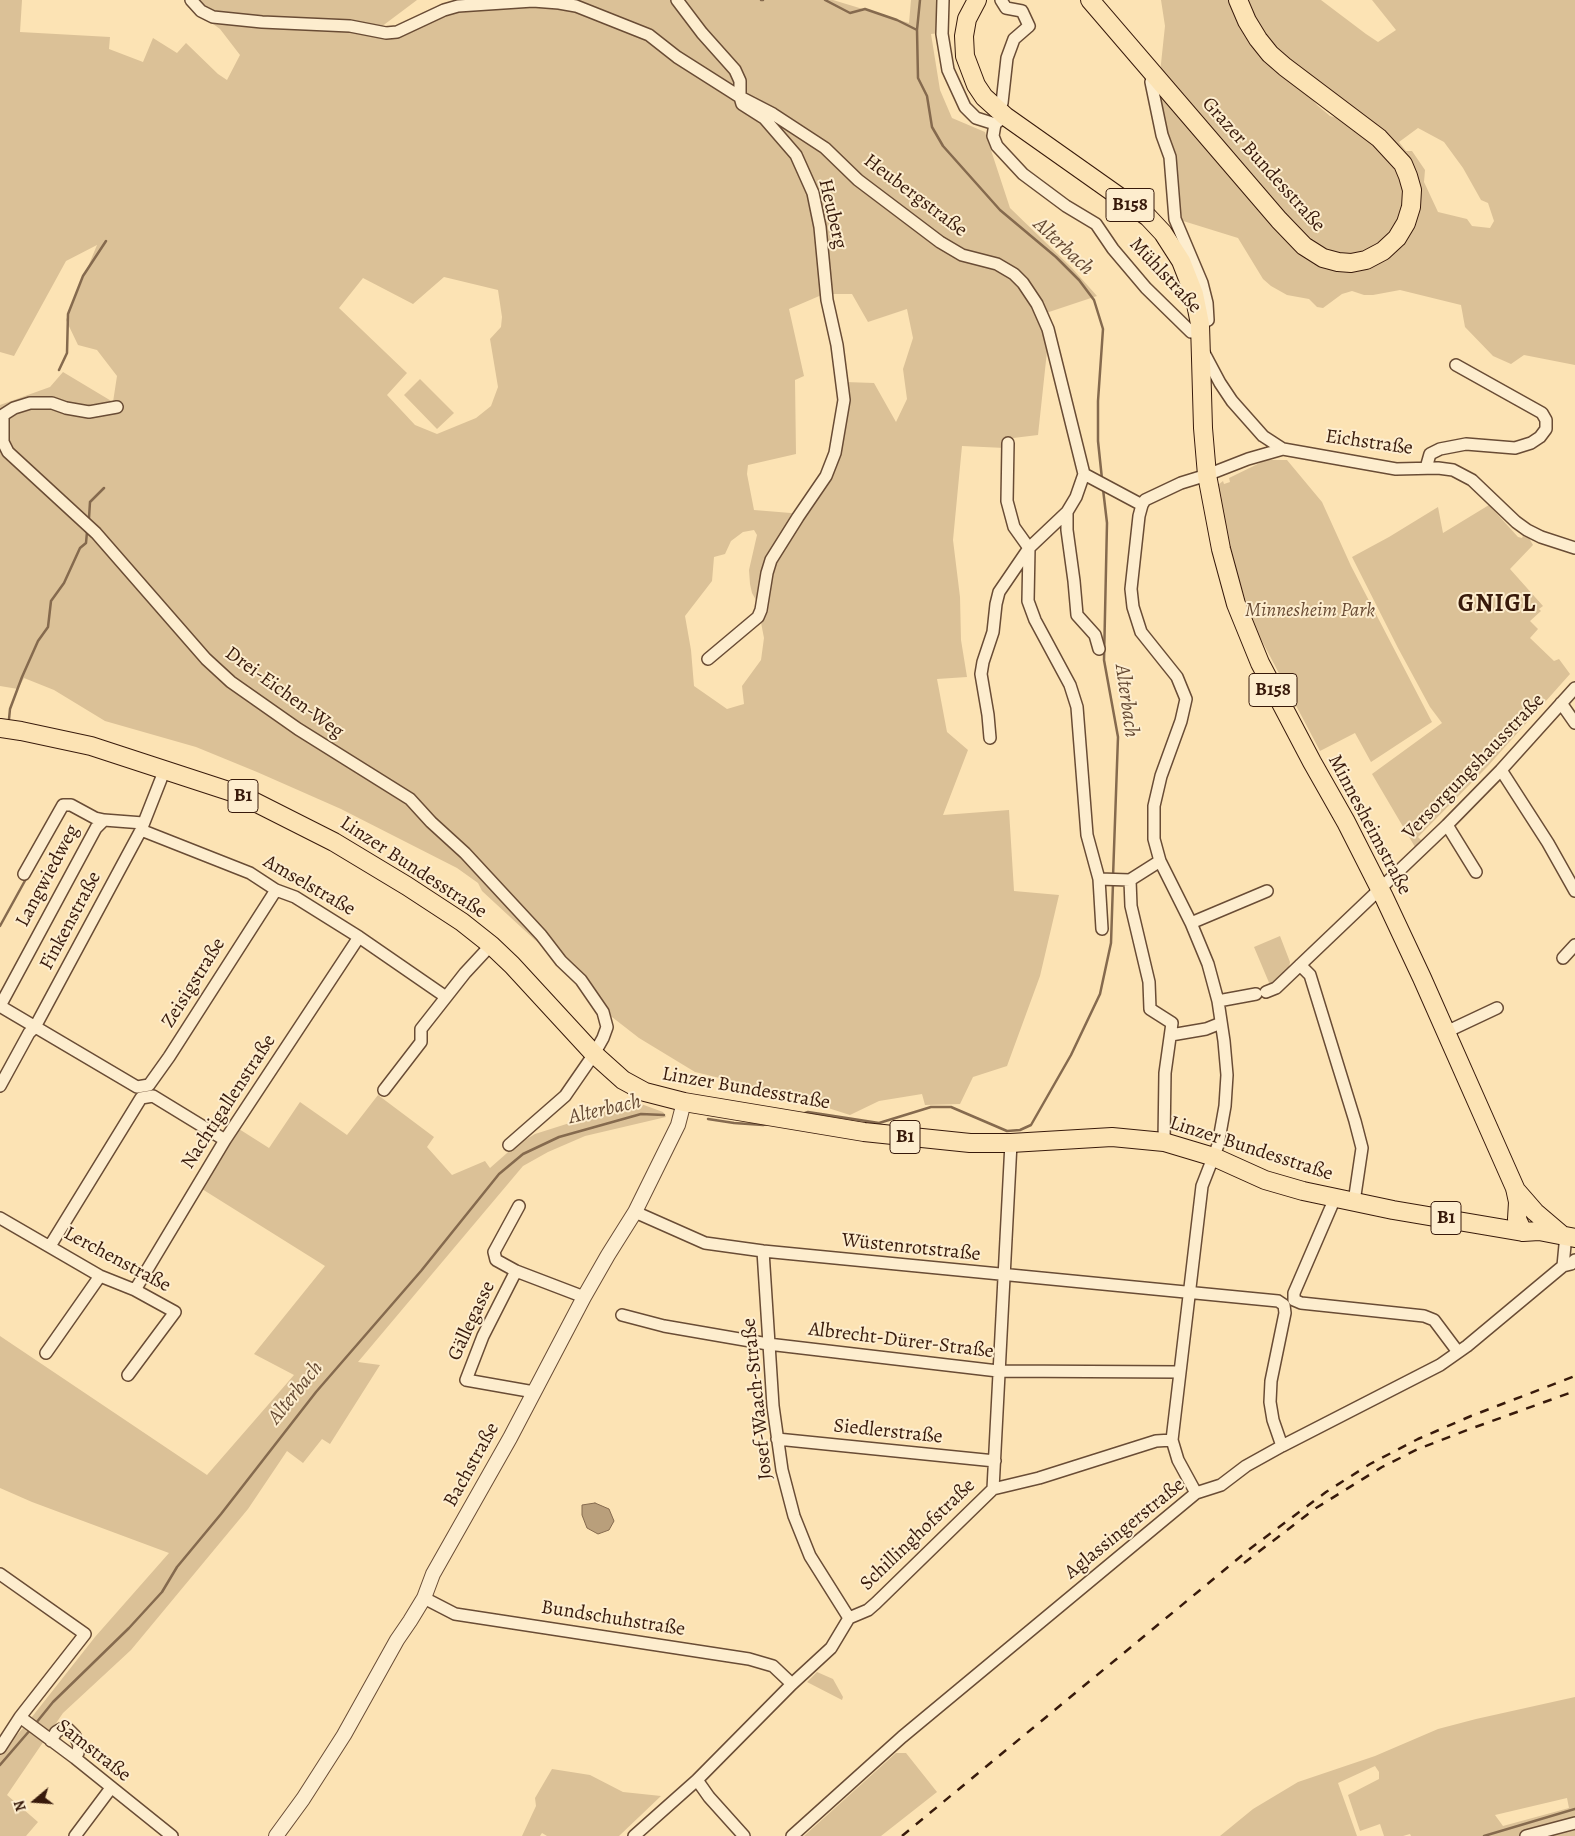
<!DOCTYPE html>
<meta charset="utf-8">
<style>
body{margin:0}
#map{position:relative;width:1575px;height:1836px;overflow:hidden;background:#fce3b4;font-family:Alegreya,serif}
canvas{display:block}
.north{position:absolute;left:10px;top:1776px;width:50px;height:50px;-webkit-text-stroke:4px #fdedce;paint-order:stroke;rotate:252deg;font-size:14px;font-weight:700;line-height:20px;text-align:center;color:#381a0b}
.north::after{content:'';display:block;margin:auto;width:18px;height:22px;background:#381a0b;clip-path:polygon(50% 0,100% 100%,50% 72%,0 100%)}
</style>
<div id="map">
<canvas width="1575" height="1836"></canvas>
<div class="north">N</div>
</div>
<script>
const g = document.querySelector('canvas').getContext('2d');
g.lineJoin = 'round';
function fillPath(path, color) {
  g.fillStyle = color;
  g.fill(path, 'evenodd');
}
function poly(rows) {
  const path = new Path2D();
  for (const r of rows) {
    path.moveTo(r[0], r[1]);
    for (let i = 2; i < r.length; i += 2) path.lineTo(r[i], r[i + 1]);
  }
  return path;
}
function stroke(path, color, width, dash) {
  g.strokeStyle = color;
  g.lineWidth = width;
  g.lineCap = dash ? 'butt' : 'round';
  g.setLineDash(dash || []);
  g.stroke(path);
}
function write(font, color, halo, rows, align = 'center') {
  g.font = font + ' Alegreya,serif';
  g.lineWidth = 4;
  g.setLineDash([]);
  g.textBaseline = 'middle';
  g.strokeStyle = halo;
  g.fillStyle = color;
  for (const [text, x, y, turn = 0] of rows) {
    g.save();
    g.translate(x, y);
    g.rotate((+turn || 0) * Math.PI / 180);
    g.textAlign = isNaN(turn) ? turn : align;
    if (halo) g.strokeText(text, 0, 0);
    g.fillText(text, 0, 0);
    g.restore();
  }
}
fillPath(poly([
 [0,0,22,0,20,32,110,37,109,49,143,62,153,38,177,53,186,43,218,74,227,80,240,55,220,29,209,21,191,0,417,0,381,27,390,36,443,14,509,0,833,0,909,23,911,0,939,0,940,33,931,34,940,90,952,118,985,132,1010,208,1072,268,1097,296,1040,315,1048,342,1038,435,1005,439,1005,448,962,446,953,540,960,597,961,640,967,677,937,679,947,732,968,750,943,815,1009,810,1014,891,1059,895,1040,976,1007,1066,973,1077,960,1104,925,1105,922,1094,879,1101,850,1115,781,1093,695,1072,639,1038,594,1003,555,954,535,940,482,891,478,883,457,868,341,809,257,772,196,747,105,721,54,690,24,678,18,689,0,686,0,405,50,387,63,372,113,402,117,376,97,350,78,345,66,320,97,245,66,261,14,356,0,352],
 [444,277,498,290,502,317,501,327,490,339,498,387,491,406,476,418,437,434,415,425,387,395,407,373,339,308,363,278,413,304],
 [824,294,852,294,868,322,907,309,913,338,903,369,907,399,896,422,874,383,845,382,827,478,803,514,754,510,747,474,748,465,796,454,795,380,804,376,789,309],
 [754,530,757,535,749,570,750,584,752,593,757,602,764,638,761,660,742,686,744,704,727,709,694,686,691,650,685,616,712,581,714,557,725,554,731,541,743,532],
 [1161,0,1233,0,1317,105,1330,116,1344,120,1365,134,1400,172,1406,199,1392,237,1368,253,1343,257,1310,243,1160,73,1165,26],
 [1245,0,1321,0,1366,34,1378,42,1396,30,1372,0,1575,0,1575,365,1524,355,1511,364,1493,356,1465,327,1461,305,1400,290,1373,295,1364,295,1352,291,1342,294,1323,308,1317,307,1309,299,1287,295,1271,286,1263,279,1238,238,1180,220,1156,84,1290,241,1376,263,1418,181,1270,43],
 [1418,128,1444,142,1463,168,1481,200,1488,203,1494,221,1490,228,1472,226,1467,219,1438,212,1424,182,1425,170,1412,151,1406,151,1399,142],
 [420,379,454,413,437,429,404,395],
 [1266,460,1287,460,1322,502,1351,566,1432,722,1371,762,1355,733,1320,751,1253,624,1226,538,1216,492,1218,485,1223,481,1224,484,1230,482,1229,478],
 [1489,505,1518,537,1522,538,1523,536,1529,538,1533,545,1510,569,1543,606,1539,609,1541,611,1530,621,1538,629,1530,638,1554,661,1559,659,1570,674,1487,767,1418,837,1423,842,1415,847,1372,774,1442,723,1430,707,1398,648,1352,557,1389,537,1438,507,1443,533],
 [1280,936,1290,962,1289,968,1270,985,1254,947],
 [378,1095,434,1137,427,1147,452,1175,485,1161,490,1168,515,1146,535,1134,620,1107,630,1100,663,1112,666,1117,585,1136,548,1152,523,1166,358,1362,380,1365,330,1444,322,1439,303,1463,287,1451,248,1509,131,1650,63,1713,7,1795,38,1822,26,1836,0,1836,0,1754,24,1727,95,1637,169,1553,32,1502,0,1488,0,1336,207,1475,294,1375,254,1354,325,1266,202,1189,239,1129,269,1148,300,1102,347,1135],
 [817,1672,833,1679,843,1697,842,1700,807,1682],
 [1575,1697,1575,1836,1411,1836,1410,1834,1403,1836,1384,1836,1380,1824,1360,1831,1348,1795,1379,1779,1379,1772,1375,1766,1338,1783,1357,1836,1220,1836,1253,1809,1298,1782,1375,1756,1438,1729,1476,1719],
 [1567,1798,1569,1808,1503,1826,1495,1815],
 [896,1753,906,1753,937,1792,881,1836,804,1836],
 [552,1769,590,1775,623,1792,661,1796,619,1836,547,1836,542,1833,540,1836,522,1836,536,1806,535,1798]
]), '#dbc197');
const water = poly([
 [595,1503,609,1509,614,1521,609,1530,598,1534,587,1528,582,1515,582,1505,595,1503]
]);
fillPath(water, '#b99f7b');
stroke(water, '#856a4e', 1);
stroke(poly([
 [761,0,763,0],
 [825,0,850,13,865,9,897,20,917,30],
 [920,0,917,30,918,78,927,96,932,127,943,146,1000,210,1056,257,1079,280,1094,300,1103,329,1098,401,1098,441,1102,479],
 [59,370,67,353,68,314,83,276,106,241],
 [1103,489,1107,523,1104,660,1118,737,1113,877],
 [89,518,90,502,104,488],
 [9,719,10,709,22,677,38,641,48,627,51,601,64,583,80,548,86,543,87,532],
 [0,926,27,877],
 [802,1114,808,1112,879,1123,931,1107,951,1107,1007,1131,1020,1130,1031,1125,1071,1055,1100,994,1111,943,1113,883],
 [708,1119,734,1123,763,1125,768,1124],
 [36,1723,53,1702,129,1628,162,1592,177,1567,221,1514,316,1392,421,1271,499,1174,523,1154,559,1137,641,1114,664,1115],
 [0,1765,31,1729],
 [1484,1836,1575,1809]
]), '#856a4e', 2.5);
const minor = poly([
 [191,0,201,11,213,17,262,22,350,26,386,33,397,32,444,10,458,6,533,1,559,3,576,6,649,35,677,57,740,97,773,114,825,148,858,180,940,242,962,255,997,264,1014,274,1023,283,1037,304,1048,329,1084,474,1142,505],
 [677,0,702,33,735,70,740,81,740,97,742,104,764,118,796,155,813,193,820,227,827,300,837,345,844,400,835,453,826,476,798,517,771,560,767,573,761,610,758,617,708,659],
 [943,0,942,34,948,70,965,107,976,118,995,124],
 [1154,73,1151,82,1162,135,1170,157,1175,219,1202,283,1207,303,1208,320,1200,324],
 [997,109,1002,103,1007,58,1014,39,1029,26,1022,11,1006,8,1001,0],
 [1005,116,995,124,993,136,997,146,1023,174,1066,206,1096,224,1113,249,1146,288,1191,332,1201,331],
 [1203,351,1220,383,1232,401,1263,436,1283,449],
 [117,407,89,412,66,408,52,403,30,403,14,408,3,415,3,442,8,452,96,533,206,659,231,682,298,729,410,799,431,822,465,853,541,935,561,961,581,980,603,1012,607,1027,603,1038,594,1054,565,1096,509,1145],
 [1008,443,1007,501,1014,527,1029,548],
 [1426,468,1430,454,1440,449,1466,444,1515,448,1531,443,1540,437,1546,429,1546,420,1542,413,1456,365],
 [1067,512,1067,530,1074,581,1077,615,1095,635,1099,649],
 [1029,548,1028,601,1035,620,1070,685,1077,707,1087,835,1099,879,1102,929],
 [1561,703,1575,723],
 [990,738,988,715,981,674,983,662,993,632,996,604,999,592,1029,548,1067,512,1076,497,1084,474],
 [1501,770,1548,843,1575,891],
 [1447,825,1476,872],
 [141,830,250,873,276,890,295,897,359,937,446,997],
 [24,874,63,805,71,805,95,818,104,820],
 [1099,879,1130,880,1160,861],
 [1130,880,1131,906,1149,982,1150,1009,1172,1023,1165,1073,1164,1142],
 [1191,923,1267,891],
 [1563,958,1575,945],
 [1300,965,1310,975,1355,1121,1362,1148,1354,1202],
 [1266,992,1276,988,1447,825,1501,770,1575,688],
 [1218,1001,1256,994],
 [0,1006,137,1087,149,1085,169,1057,276,890],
 [0,1006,96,828,104,820,143,823],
 [1446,1032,1497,1008],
 [1171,1035,1206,1029,1221,1023],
 [0,1086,29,1033,35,1027,141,830,165,769],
 [384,1090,421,1042,421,1029,465,973,491,945],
 [1335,1198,1294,1293,1294,1300,1301,1303,1424,1316,1434,1320,1458,1352],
 [519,1206,494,1252,496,1260,516,1271,584,1297],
 [635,1212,705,1243,763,1251,1278,1301,1284,1305,1285,1313,1271,1381,1270,1402,1273,1420,1282,1446],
 [0,1218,100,1276,135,1290,175,1312,128,1375],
 [50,1246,141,1098,153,1096,225,1140],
 [763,1251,773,1406,782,1470,794,1516,810,1556,849,1618],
 [1563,1266,1565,1245],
 [516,1271,483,1336,466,1380,534,1392],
 [135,1290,225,1140,359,937],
 [622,1315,664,1326,768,1344,998,1371,1179,1372],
 [46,1353,100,1276],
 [777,1439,995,1461],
 [993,1489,1011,1143],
 [1196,1493,1178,1460,1172,1440,1202,1186,1218,1145,1225,1106,1227,1075,1224,1041,1218,1001,1208,964,1191,923,1160,861,1154,839,1154,806,1161,776,1181,721,1186,699,1177,677,1141,632,1133,607,1131,589,1139,516,1142,505,1145,500,1181,483,1207,475,1248,459,1283,449,1396,469,1438,468,1453,470,1472,480,1516,522,1527,530,1541,537,1575,548],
 [0,1574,85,1634,20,1717],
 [424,1598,455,1614,749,1659,773,1666,792,1684],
 [51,1741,56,1732,61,1729,68,1729,75,1736,79,1745,78,1753,75,1758],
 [0,1748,20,1717,75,1758,172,1836],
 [697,1780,709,1797,744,1836],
 [75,1836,111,1788],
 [634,1836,697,1780,792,1684,831,1648,849,1618,868,1610,876,1603,993,1489,1039,1478,1156,1441,1172,1440],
 [792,1836,902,1737,1196,1493,1221,1485,1246,1466,1282,1446,1440,1365,1467,1346,1563,1266,1571,1264,1575,1260],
 [1526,1836,1575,1823]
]);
const tertiary = poly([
 [276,1836,303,1799,344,1735,397,1640,410,1621,424,1598,433,1574,510,1438,584,1297,608,1255,635,1212,678,1125,684,1102]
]);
const primary = poly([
 [977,0,967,19,964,36,965,56,976,85,984,97,1005,116,1148,217,1163,233,1181,261,1194,294,1200,324,1203,428,1207,475,1221,549,1236,604,1260,663,1312,762,1346,822,1384,897,1422,978,1515,1188,1518,1202,1517,1219,1523,1232],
 [1090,0,1279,220,1304,246,1323,258,1338,262,1351,263,1366,260,1383,251,1397,238,1406,223,1411,207,1412,190,1408,176,1403,164,1379,138,1285,67,1270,54,1258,39,1247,21,1238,0],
 [0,728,21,731,91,746,241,795,334,842,407,886,462,922,491,945,512,965,594,1054,623,1080,645,1092,684,1102,864,1132,970,1143,1011,1143,1112,1137,1164,1142,1214,1157,1265,1180,1303,1191,1393,1210,1523,1232,1539,1231,1575,1238],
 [1515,1189,1535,1212,1562,1235]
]);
stroke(minor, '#694c35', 14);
stroke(tertiary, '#694c35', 16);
stroke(primary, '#381a0b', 20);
stroke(minor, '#fdedce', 11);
stroke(tertiary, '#fdedce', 14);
stroke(primary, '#fce3b4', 18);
stroke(poly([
 [1244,1563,1316,1508,1382,1467,1418,1449,1470,1429,1575,1391],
 [902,1836,1251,1548,1326,1492,1370,1464,1418,1439,1471,1416,1575,1376]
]), '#381a0b', 2.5, [9, 9]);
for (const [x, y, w] of [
 [1130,205,48],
 [1273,690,48],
 [243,796,30],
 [905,1137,30],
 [1446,1218,30]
]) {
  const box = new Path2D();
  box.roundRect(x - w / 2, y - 16.5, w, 33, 4);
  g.fillStyle = '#fdedce';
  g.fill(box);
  stroke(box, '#381a0b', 1);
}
write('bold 19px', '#381a0b', null, [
 ["B158",1130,205],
 ["B158",1273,690],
 ["B1",243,796],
 ["B1",905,1137],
 ["B1",1446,1218]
]);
write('20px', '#381a0b', '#fdedce', [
 ["Grazer Bundesstraße",1263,165,48],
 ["Heubergstraße",915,196,37],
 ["Heuberg",832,214,77],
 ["Mühlstraße",1165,276,47],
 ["Eichstraße",1369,443,8],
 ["Drei-Eichen-Weg",284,693,36],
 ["Versorgungshausstraße",1474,767,-46],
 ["Minnesheimstraße",1369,825,62],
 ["Linzer Bundesstraße",413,868,33],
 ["Langwiedweg",48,876,-62],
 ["Amselstraße",309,886,30],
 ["Finkenstraße",71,921,-62],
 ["Zeisigstraße",194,983,-58],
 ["Linzer Bundesstraße",746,1089,10],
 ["Nachtigallenstraße",229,1102,-57],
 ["Linzer Bundesstraße",1251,1149,18],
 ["Wüstenrotstraße",911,1248,6],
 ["Lerchenstraße",117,1260,28],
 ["Gällegasse",472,1321,-65],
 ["Albrecht-Dürer-Straße",901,1341,7],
 ["Josef-Waach-Straße",758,1399,-96],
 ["Siedlerstraße",888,1432,6],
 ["Bachstraße",472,1465,-61],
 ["Aglassingerstraße",1125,1529,-39],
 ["Schillinghofstraße",918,1535,-44],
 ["Bundschuhstraße",613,1619,9],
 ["Samstraße",93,1751,38]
]);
write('italic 20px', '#694c35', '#fdedce', [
 ["Minnesheim Park",1310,611]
]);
write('italic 21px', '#654932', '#fdedce', [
 ["Alterbach",1063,247,43],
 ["Alterbach",1126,701,82],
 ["Alterbach",605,1110,-13],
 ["Alterbach",296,1393,-51]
]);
g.letterSpacing = '1px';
write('bold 25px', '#381a0b', '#fdedce', [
 ["GNIGL",1497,605]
]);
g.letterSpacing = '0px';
</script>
